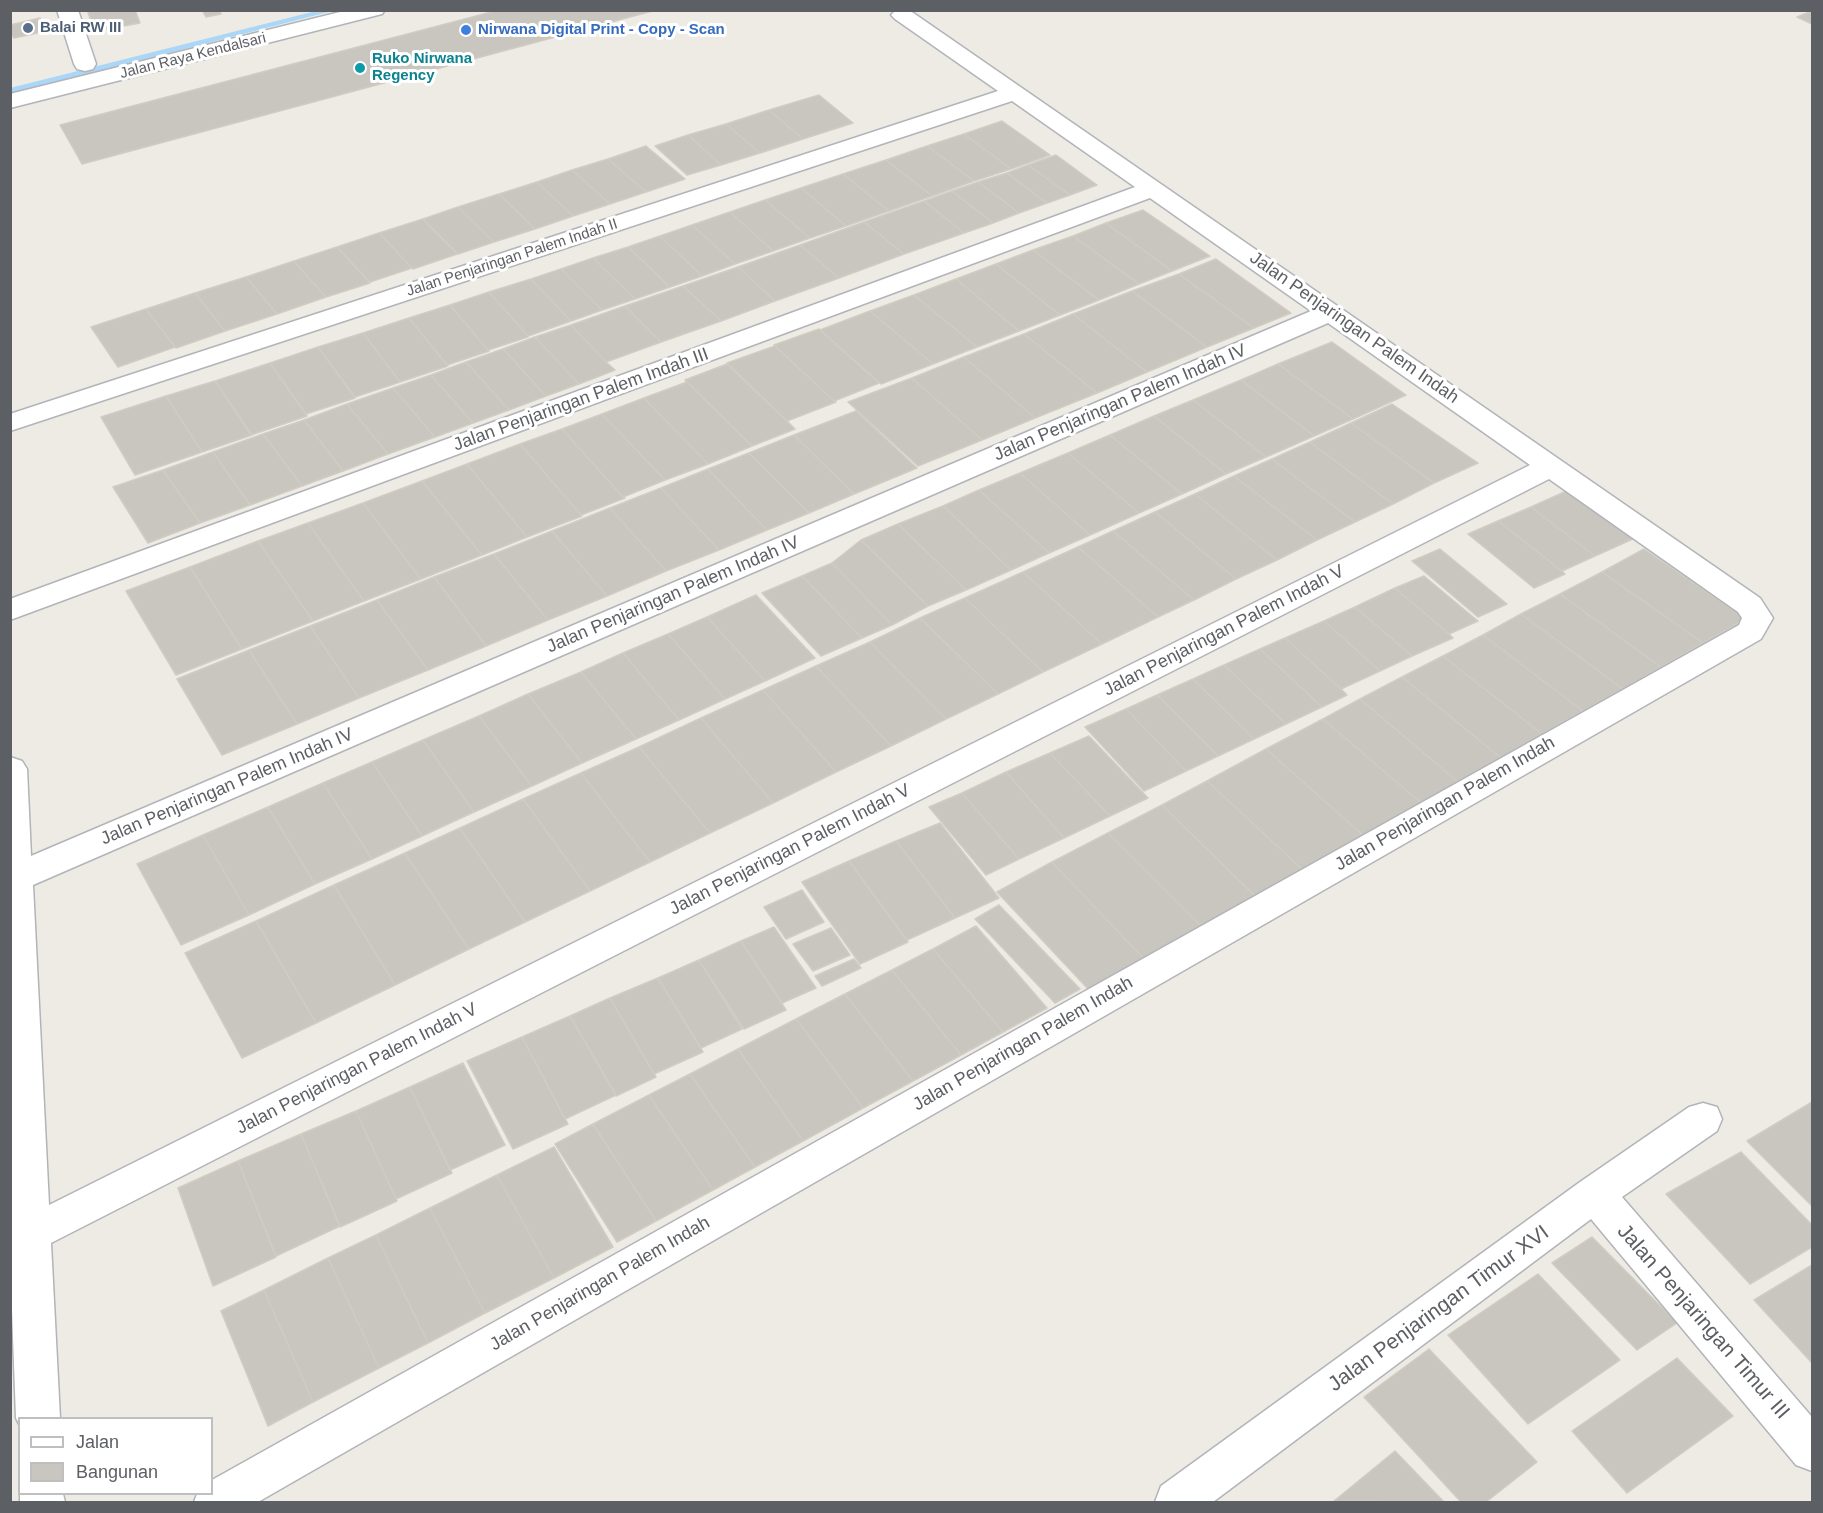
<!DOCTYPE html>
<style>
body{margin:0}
#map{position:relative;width:1823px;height:1513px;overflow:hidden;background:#edebe4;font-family:Helvetica,sans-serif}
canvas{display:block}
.frame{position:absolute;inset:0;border:12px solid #5c5f63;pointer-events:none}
.legend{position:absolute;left:18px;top:1417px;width:195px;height:78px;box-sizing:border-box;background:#fff;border:2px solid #bebfc1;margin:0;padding:8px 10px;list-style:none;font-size:18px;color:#5c5f63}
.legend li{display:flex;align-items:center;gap:12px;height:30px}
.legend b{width:30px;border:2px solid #bebfc1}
</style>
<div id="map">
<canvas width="1823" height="1513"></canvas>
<div class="frame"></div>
<ul class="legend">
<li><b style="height:8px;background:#fff"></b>Jalan</li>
<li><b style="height:16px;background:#c9c6c0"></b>Bangunan</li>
</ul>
</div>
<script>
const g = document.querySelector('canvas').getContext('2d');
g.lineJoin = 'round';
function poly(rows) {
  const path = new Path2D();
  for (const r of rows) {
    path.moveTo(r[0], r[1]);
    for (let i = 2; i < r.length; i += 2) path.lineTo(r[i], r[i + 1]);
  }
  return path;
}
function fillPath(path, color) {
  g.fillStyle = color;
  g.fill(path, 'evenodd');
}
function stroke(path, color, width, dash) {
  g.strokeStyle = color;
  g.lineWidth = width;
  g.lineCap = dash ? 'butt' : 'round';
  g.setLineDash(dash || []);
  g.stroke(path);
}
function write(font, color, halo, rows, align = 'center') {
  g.font = font + ' Helvetica,sans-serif';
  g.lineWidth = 6;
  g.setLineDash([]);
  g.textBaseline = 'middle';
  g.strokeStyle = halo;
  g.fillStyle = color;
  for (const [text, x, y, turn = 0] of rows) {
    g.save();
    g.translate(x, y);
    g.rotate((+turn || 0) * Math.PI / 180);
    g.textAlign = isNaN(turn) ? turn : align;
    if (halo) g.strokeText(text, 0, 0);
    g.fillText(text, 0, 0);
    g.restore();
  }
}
fillPath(poly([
 [320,10,336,10,10,94,10,88,320,10]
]), '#aad7f7');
const building = poly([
 [87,10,135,10,140,23,95,31,87,10],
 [202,10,219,10,221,14,206,17,202,10],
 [499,10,656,10,82,164,60,125,499,10],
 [1812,11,1812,24,1797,17,1812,11],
 [40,18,47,31,14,38,10,32,10,25,40,18],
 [819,95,853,123,803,139,769,110,819,95],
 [769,110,803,139,760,153,726,124,769,110],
 [1002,121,1050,155,1011,169,964,134,1002,121],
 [726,124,760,153,721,165,688,135,726,124],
 [964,134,1011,169,974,181,927,146,964,134],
 [688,135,721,165,687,175,655,146,688,135],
 [646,146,685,179,646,192,608,159,646,146],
 [927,146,974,181,932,196,886,160,927,146],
 [1056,155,1097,185,1070,195,1028,165,1056,155],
 [608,159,646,192,610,204,572,170,608,159],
 [886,160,932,196,889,211,843,174,886,160],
 [1028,165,1070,195,1047,203,1007,173,1028,165],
 [572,170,610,204,573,216,537,182,572,170],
 [1007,173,1047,203,1019,213,978,182,1007,173],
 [843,174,889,211,846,226,801,188,843,174],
 [537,182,573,216,535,229,499,194,537,182],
 [978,182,1019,213,993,223,952,191,978,182],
 [801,188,846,226,810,238,765,200,801,188],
 [952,191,993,223,964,233,924,201,952,191],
 [499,194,535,229,494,242,458,207,499,194],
 [765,200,810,238,773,251,730,212,765,200],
 [924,201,964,233,904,254,864,222,924,201],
 [458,207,494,242,458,254,423,219,458,207],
 [1143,210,1210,256,1172,271,1106,223,1143,210],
 [730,212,773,251,735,264,692,225,730,212],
 [423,219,457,254,413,269,379,233,423,219],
 [864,222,904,254,839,278,800,245,864,222],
 [1106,223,1172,271,1139,284,1073,236,1106,223],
 [692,225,735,264,702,276,660,236,692,225],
 [379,233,412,268,370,282,337,247,379,233],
 [660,236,702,276,670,287,628,247,660,236],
 [1073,236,1139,284,1099,300,1033,250,1073,236],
 [800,245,839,278,775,301,738,267,800,245],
 [337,247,370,283,326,297,294,261,337,247],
 [628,247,670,287,635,299,593,258,628,247],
 [1033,250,1099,300,1060,315,996,264,1033,250],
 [593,258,635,299,602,310,561,269,593,258],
 [1216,259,1291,313,1254,328,1179,274,1216,259],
 [294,261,326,297,277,314,246,277,294,261],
 [996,264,1060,315,1019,331,956,279,996,264],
 [738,267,775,301,721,321,683,286,738,267],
 [561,269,602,310,571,321,531,279,561,269],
 [1179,274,1254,328,1207,347,1132,291,1179,274],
 [246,277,277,314,225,331,195,293,246,277],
 [531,279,571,321,528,336,489,292,531,279],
 [956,279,1019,331,977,347,914,295,956,279],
 [683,286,721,321,661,342,625,306,683,286],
 [1132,291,1207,347,1147,372,1073,314,1132,291],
 [489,292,528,336,528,337,488,350,450,305,489,292],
 [195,293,225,331,176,348,146,309,195,293],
 [914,295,977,347,933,364,870,311,914,295],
 [450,305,488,350,489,351,447,365,409,318,450,305],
 [625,306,661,342,606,362,571,325,625,306],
 [146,309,175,347,118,367,91,327,146,309],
 [870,311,933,364,881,384,820,330,870,311],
 [1073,314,1147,372,1097,393,1024,334,1073,314],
 [409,318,448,366,400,382,363,333,409,318],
 [571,325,606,362,615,370,579,384,535,337,571,325],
 [819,329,820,330,879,383,834,401,774,345,819,329],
 [363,333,400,382,355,397,318,347,363,333],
 [1024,334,1097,393,1035,418,964,357,1024,334],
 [535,337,579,384,546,396,503,349,535,337],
 [1332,342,1406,395,1353,419,1278,364,1332,342],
 [775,346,834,401,836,402,787,421,727,363,775,346],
 [318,347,355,398,306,414,270,363,318,347],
 [503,349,546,396,509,410,466,362,503,349],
 [964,357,1035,418,982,440,912,378,964,357],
 [466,362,509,410,473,423,431,375,466,362],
 [270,363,307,416,251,435,215,381,270,363],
 [727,364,787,421,795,429,752,446,685,380,727,364],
 [1278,364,1353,419,1314,436,1241,380,1278,364],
 [431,375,473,423,435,437,393,388,431,375],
 [912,378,982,440,918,466,848,402,912,378],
 [1241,380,1314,436,1266,457,1193,400,1241,380],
 [215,381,252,435,202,452,166,396,215,381],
 [687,382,752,446,708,464,644,398,687,382],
 [393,388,435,437,388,454,347,404,393,388],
 [166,396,202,452,135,475,101,417,166,396],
 [644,398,708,464,665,480,602,414,644,398],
 [1193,400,1266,457,1226,474,1154,416,1193,400],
 [347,404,388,454,343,471,304,420,347,404],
 [1392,404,1478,463,1434,483,1351,423,1392,404],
 [856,411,917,468,854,494,794,435,856,411],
 [602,414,665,480,623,497,562,429,602,414],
 [1154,416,1226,474,1182,494,1110,435,1154,416],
 [304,420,343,471,302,486,263,434,304,420],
 [1351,423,1434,483,1393,504,1310,442,1351,423],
 [562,429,623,497,625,498,581,515,520,444,562,429],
 [263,434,302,486,250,505,213,452,263,434],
 [794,435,854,494,809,513,749,453,794,435],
 [1110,435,1182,494,1139,513,1068,453,1110,435],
 [1310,442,1393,504,1355,522,1272,459,1310,442],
 [520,444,581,515,582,516,527,537,467,464,520,444],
 [213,452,250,505,200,523,163,470,213,452],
 [749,453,809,513,767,530,708,469,749,453],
 [1068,453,1139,513,1090,535,1020,473,1068,453],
 [1272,459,1355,522,1317,540,1234,476,1272,459],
 [467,464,527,537,482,555,422,481,467,464],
 [708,469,767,530,719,550,661,488,708,469],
 [163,470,200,523,148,543,113,487,163,470],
 [1020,473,1090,535,1049,553,979,490,1020,473],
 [1234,476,1317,540,1277,560,1195,494,1234,476],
 [422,481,482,555,421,579,363,503,422,481],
 [661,488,719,550,666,571,610,508,661,488],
 [1571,489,1635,538,1595,556,1531,507,1571,489],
 [979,490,1049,553,1011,570,943,506,979,490],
 [1195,494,1277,560,1236,579,1155,512,1195,494],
 [363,503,421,579,364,601,308,523,363,503],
 [943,506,1011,570,966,590,898,524,943,506],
 [1531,507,1595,556,1562,571,1498,521,1531,507],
 [610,508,666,571,607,596,552,531,610,508],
 [1155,512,1236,579,1194,600,1113,531,1155,512],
 [1498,521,1562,571,1565,574,1534,588,1468,534,1498,521],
 [308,523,364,601,313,621,258,541,308,523],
 [898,524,966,590,928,606,861,540,898,524],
 [552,531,607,596,548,620,494,554,552,531],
 [1113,531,1194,600,1158,617,1078,547,1113,531],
 [861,540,928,606,892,625,832,563,861,540],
 [258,541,313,621,242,649,190,567,258,541],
 [1078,547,1158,617,1102,644,1023,572,1078,547],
 [1440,549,1507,604,1478,617,1412,561,1440,549],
 [1644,549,1746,619,1703,643,1602,572,1644,549],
 [494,554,548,620,486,646,434,577,494,554],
 [832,563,892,625,862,638,802,576,832,563],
 [190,567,242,649,176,675,126,591,190,567],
 [1023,572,1102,644,1043,672,965,598,1023,572],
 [1602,572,1703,643,1661,667,1560,594,1602,572],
 [802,576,862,638,821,656,762,593,802,576],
 [1424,576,1478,621,1449,634,1395,588,1424,576],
 [434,577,486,646,428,670,377,600,434,577],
 [1395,588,1449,634,1453,638,1412,656,1355,607,1395,588],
 [1560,594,1661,667,1623,689,1521,614,1560,594],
 [756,595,815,658,765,681,707,617,756,595],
 [965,598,1043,672,998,694,920,618,965,598],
 [377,600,428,670,359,698,310,626,377,600],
 [1355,607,1412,656,1380,671,1324,621,1355,607],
 [1521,614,1623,689,1583,711,1483,635,1521,614],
 [707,617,765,681,725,699,668,634,707,617],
 [920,618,998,694,946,719,870,642,920,618],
 [1324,621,1380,671,1341,689,1285,638,1324,621],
 [310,626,359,698,297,724,249,650,310,626],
 [668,634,725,699,679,720,623,653,668,634],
 [1483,635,1583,711,1542,734,1443,656,1483,635],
 [1285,638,1341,689,1347,695,1322,707,1260,649,1285,638],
 [870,642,946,719,891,746,816,666,870,642],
 [1260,649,1322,707,1286,724,1224,665,1260,649],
 [249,650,297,724,222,755,177,679,249,650],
 [623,653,679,720,636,739,581,672,623,653],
 [1443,656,1542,734,1501,758,1402,677,1443,656],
 [1224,665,1286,724,1254,739,1193,679,1224,665],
 [816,666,891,746,836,772,763,690,816,666],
 [581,672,636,739,582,763,528,694,581,672],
 [1402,677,1501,758,1458,782,1360,699,1402,677],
 [1193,679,1254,739,1218,756,1157,695,1193,679],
 [763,690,836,772,773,803,701,718,763,690],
 [528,694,582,763,532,786,479,716,528,694],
 [1157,695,1218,756,1186,771,1126,709,1157,695],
 [1360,699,1458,782,1421,803,1323,719,1360,699],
 [1126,709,1186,771,1144,791,1085,727,1126,709],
 [479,716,532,786,474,812,423,740,479,716],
 [701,718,773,803,710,833,639,747,701,718],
 [1323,719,1421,803,1364,836,1266,749,1323,719],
 [1089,736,1148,798,1110,816,1050,753,1089,736],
 [423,740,474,812,422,836,372,762,423,740],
 [639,747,710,833,650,862,581,773,639,747],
 [1266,749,1364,836,1303,870,1207,781,1266,749],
 [1050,753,1110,816,1064,838,1006,772,1050,753],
 [372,762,422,836,372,859,323,783,372,762],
 [1006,772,1064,838,1019,859,962,793,1006,772],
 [581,773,650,862,590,891,523,799,581,773],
 [1207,781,1303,870,1256,897,1162,805,1207,781],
 [323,783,372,859,315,884,268,807,323,783],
 [962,793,1019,859,986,875,929,807,962,793],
 [523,799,590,891,525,922,460,828,523,799],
 [1162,805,1256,897,1202,927,1108,833,1162,805],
 [268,807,315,884,249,915,203,835,268,807],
 [940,823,999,898,955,918,896,841,940,823],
 [460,828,525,922,469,949,405,853,460,828],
 [1108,833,1202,927,1145,960,1052,862,1108,833],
 [203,835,249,915,181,945,137,864,203,835],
 [896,841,955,918,907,940,849,861,896,841],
 [405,853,469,949,395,985,334,885,405,853],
 [849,861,908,942,860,964,802,882,849,861],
 [1052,862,1145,960,1090,991,997,892,1052,862],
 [334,885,395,985,316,1023,256,921,334,885],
 [802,890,824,922,786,939,764,907,802,890],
 [999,905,1080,989,1055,1003,975,919,999,905],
 [256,921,316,1023,242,1058,185,953,256,921],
 [976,926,1047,1008,1003,1032,933,949,976,926],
 [774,927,816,988,782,1003,741,941,774,927],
 [831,928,850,955,813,971,793,944,831,928],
 [741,941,786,1010,744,1029,699,960,741,941],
 [933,949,1003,1032,961,1055,892,970,933,949],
 [854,959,861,968,822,986,815,976,854,959],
 [699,960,742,1029,701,1048,658,978,699,960],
 [892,970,961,1055,913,1081,845,994,892,970],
 [658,978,703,1052,654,1074,610,998,658,978],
 [845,994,913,1081,863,1108,796,1019,845,994],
 [610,998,656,1077,616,1096,570,1016,610,998],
 [570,1016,616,1095,565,1119,522,1037,570,1016],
 [796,1019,863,1108,803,1141,738,1049,796,1019],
 [522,1037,568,1124,513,1149,467,1061,522,1037],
 [738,1049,803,1141,755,1167,690,1074,738,1049],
 [463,1063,505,1145,450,1170,410,1087,463,1063],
 [690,1074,755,1167,713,1190,649,1095,690,1074],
 [410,1087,452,1173,396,1199,356,1111,410,1087],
 [649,1095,713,1190,656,1221,593,1124,649,1095],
 [1812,1102,1812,1206,1747,1141,1812,1102],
 [356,1111,397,1201,340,1227,301,1134,356,1111],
 [593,1124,656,1221,617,1242,555,1144,593,1124],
 [301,1134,340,1226,276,1256,238,1161,301,1134],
 [554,1147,613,1247,554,1278,497,1175,554,1147],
 [1741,1152,1812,1225,1812,1247,1750,1284,1666,1194,1741,1152],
 [238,1161,276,1257,213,1286,178,1188,238,1161],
 [497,1175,554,1278,485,1313,430,1208,497,1175],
 [430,1208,485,1313,428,1343,376,1235,430,1208],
 [376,1235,428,1343,379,1368,328,1258,376,1235],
 [1592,1237,1677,1323,1637,1350,1552,1263,1592,1237],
 [328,1258,379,1368,313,1402,264,1290,328,1258],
 [1812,1265,1812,1363,1754,1300,1812,1265],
 [1538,1274,1620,1360,1528,1424,1448,1335,1538,1274],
 [264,1290,313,1402,268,1426,221,1311,264,1290],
 [1429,1349,1537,1462,1486,1502,1461,1502,1364,1397,1429,1349],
 [1677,1358,1733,1416,1627,1493,1572,1431,1677,1358],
 [1395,1451,1444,1502,1334,1501,1395,1451]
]);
fillPath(building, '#c9c6c0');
stroke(building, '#d1ccc3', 1.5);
const minor = poly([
 [57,10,78,10,96,64,93,69,85,71,77,69,74,64,57,10],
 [348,10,385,10,382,14,10,108,10,94,348,10],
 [909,10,1760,598,1773,618,1761,639,258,1502,194,1502,197,1494,212,1494,212,1480,1739,625,1742,618,1738,612,1549,479,51,1243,60,1418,20,1418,20,1426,16,1418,10,1257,10,757,22,761,27,769,31,856,1311,311,1150,198,10,620,10,599,1135,187,1012,101,10,431,10,414,998,91,895,19,891,15,895,11,909,10],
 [1328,323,1530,465,49,1205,33,885,1328,323],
 [1703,1103,1717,1107,1722,1119,1717,1131,1622,1197,1812,1417,1812,1471,1796,1465,1591,1219,1213,1502,1155,1502,1161,1486,1580,1182,1689,1107,1703,1103],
 [20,1492,63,1494,65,1502,20,1502,20,1492]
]);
stroke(minor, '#b1b4b8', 3);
fillPath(minor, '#fff');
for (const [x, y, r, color] of [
 [28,28,6,"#5c6f8a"],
 [466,30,6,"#3f7fe0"],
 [360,68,6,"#0f9aa8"]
]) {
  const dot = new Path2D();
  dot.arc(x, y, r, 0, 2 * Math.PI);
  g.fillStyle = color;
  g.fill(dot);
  stroke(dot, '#fff', 2);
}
write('bold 15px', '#4e5e75', '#fff', [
 ["Balai RW III",40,28]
], 'left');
write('bold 15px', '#366cbe', '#fff', [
 ["Nirwana Digital Print - Copy - Scan",478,30]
], 'left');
write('15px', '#5c5f63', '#fff', [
 ["Jalan Raya Kendalsari",193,56,-14],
 ["Jalan Penjaringan Palem Indah II",512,258,-18]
]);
write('bold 15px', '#0d838f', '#fff', [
 ["Ruko Nirwana",372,59],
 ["Regency",372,76]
], 'left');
write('18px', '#5c5f63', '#fff', [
 ["Jalan Penjaringan Palem Indah",1354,328,35],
 ["Jalan Penjaringan Palem Indah III",581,400,-20],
 ["Jalan Penjaringan Palem Indah IV",1120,403,-23],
 ["Jalan Penjaringan Palem Indah IV",673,595,-23],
 ["Jalan Penjaringan Palem Indah V",1224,631,-27],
 ["Jalan Penjaringan Palem Indah IV",227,787,-23],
 ["Jalan Penjaringan Palem Indah",1445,804,-30],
 ["Jalan Penjaringan Palem Indah V",790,850,-27],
 ["Jalan Penjaringan Palem Indah",1023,1044,-30],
 ["Jalan Penjaringan Palem Indah V",357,1069,-27],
 ["Jalan Penjaringan Palem Indah",600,1284,-30]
]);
write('21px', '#5c5f63', '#fff', [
 ["Jalan Penjaringan Timur XVI",1439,1309,-36],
 ["Jalan Penjaringan Timur III",1703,1322,49]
]);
</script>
